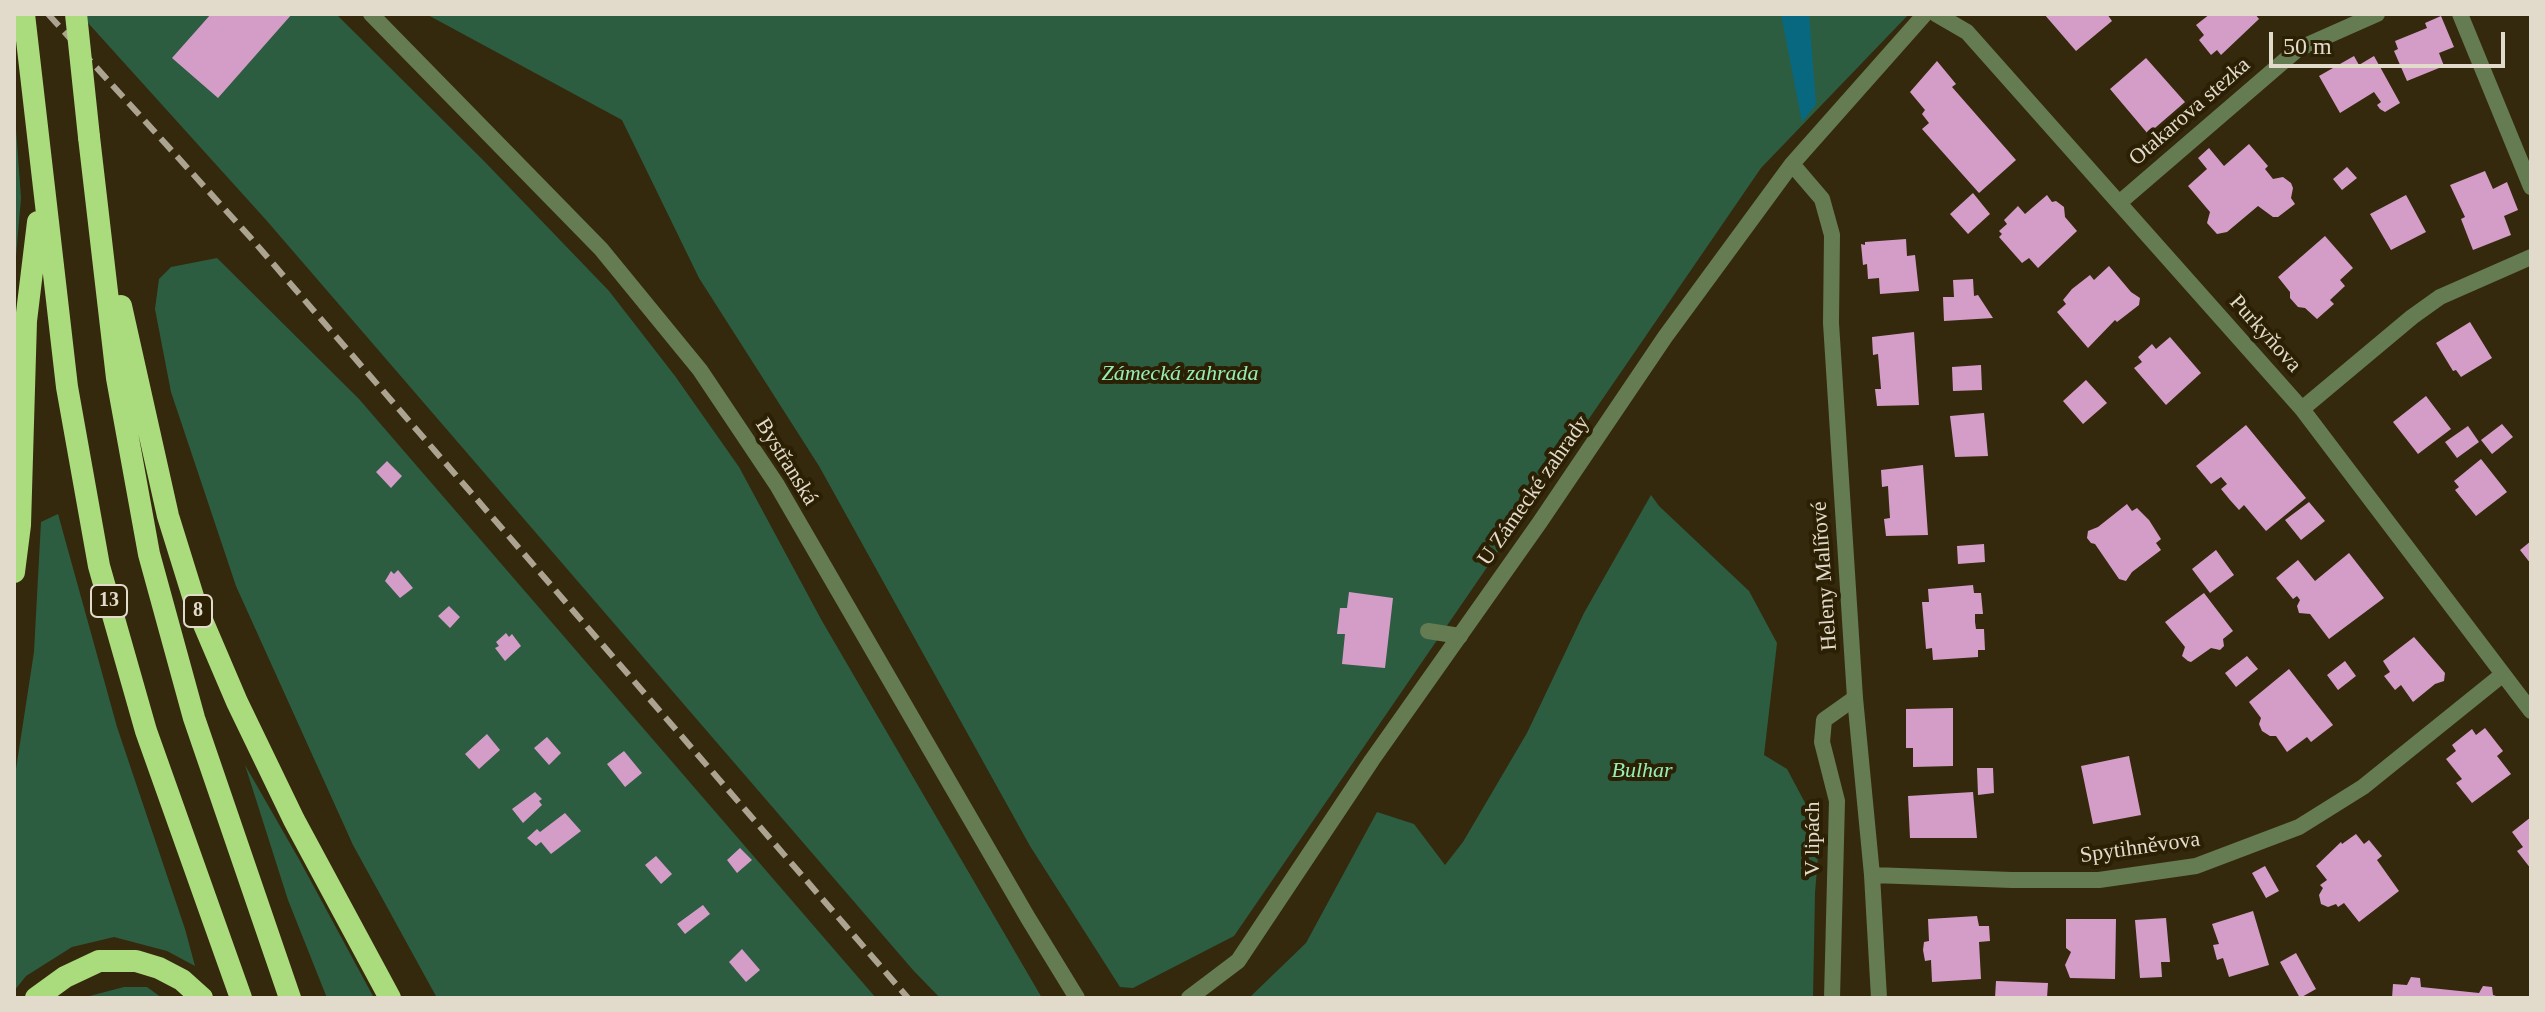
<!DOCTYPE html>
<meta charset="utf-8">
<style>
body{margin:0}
#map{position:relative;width:2545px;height:1012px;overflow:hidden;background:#35290d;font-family:"Times New Roman",serif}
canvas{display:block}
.frame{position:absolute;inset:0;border:16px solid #e2dbcb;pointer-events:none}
.scale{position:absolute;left:2269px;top:32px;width:236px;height:36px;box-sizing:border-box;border:4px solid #e2dbcb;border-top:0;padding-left:10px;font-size:24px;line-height:28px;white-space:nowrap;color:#e2dbcb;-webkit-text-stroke:6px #2b1f04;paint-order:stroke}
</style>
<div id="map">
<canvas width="2545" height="1012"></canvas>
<div class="frame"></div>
<div class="scale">50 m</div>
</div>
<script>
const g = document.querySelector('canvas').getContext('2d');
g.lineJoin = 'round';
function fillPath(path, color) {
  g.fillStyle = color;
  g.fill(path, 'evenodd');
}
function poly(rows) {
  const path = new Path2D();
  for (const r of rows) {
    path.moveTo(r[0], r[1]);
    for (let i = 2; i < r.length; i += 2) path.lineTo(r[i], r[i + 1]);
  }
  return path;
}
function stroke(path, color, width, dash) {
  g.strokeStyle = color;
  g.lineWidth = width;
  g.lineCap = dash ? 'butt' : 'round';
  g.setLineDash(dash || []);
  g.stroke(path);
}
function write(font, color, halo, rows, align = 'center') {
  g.font = font + ' "Times New Roman",serif';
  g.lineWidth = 8;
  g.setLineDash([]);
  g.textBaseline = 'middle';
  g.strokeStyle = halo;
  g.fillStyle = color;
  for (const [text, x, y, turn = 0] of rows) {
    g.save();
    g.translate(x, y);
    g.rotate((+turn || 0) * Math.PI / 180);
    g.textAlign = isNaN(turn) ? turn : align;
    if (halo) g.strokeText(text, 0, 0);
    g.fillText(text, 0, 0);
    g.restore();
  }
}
fillPath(poly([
 [80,14,336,14,483,160,609,291,675,376,739,467,822,621,1042,998,940,998,913,970,267,221],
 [426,14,1909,14,1761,168,1234,936,1133,988,1120,987,1030,846,819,466,699,278,622,120],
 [14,102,21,198,14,279],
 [217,258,359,399,876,998,437,998,353,845,236,586,171,392,155,309,159,279,171,267],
 [1651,495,1659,506,1749,591,1777,643,1764,755,1787,769,1811,814,1819,844,1815,893,1813,998,1249,998,1306,943,1377,812,1414,824,1445,865,1463,842,1527,733,1584,613],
 [58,514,117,727,185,929,195,966,167,951,114,937,72,947,26,976,14,991,14,782,34,652,41,522],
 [245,765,300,861,374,998,327,998,288,900],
 [124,987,147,987,162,998,82,998]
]), '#2c5d40');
fillPath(poly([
 [1781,14,1809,14,1816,104,1802,122]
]), '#086880');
fillPath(poly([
 [211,14,292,14,218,98,172,58],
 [2044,14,2107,14,2112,21,2076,51],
 [2210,14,2255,14,2259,19,2221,55,2217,50,2211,55,2199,40,2204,35,2196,25],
 [2441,16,2454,47,2439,53,2444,66,2407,81,2394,51,2398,49,2395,41,2427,28,2425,23],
 [2354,56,2359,65,2374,56,2400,103,2385,112,2380,109,2377,105,2381,102,2374,92,2340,113,2319,76],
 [2146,58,2185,102,2148,134,2110,89],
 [1937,61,1956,84,1952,87,2016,160,1979,193,1922,129,1929,123,1922,114,1925,110,1910,92],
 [2249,144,2268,166,2265,169,2273,179,2283,177,2291,183,2293,188,2291,198,2295,204,2278,217,2273,217,2258,206,2227,232,2217,234,2207,223,2210,212,2188,186,2207,169,2198,158,2209,148,2224,166],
 [2347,167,2357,178,2342,190,2333,179],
 [2485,171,2493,189,2507,182,2518,210,2504,216,2511,235,2473,250,2461,219,2465,217,2450,185],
 [1973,193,1990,214,1968,234,1950,214],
 [2047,195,2052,202,2056,201,2064,207,2065,217,2077,231,2038,268,2029,258,2022,263,1999,237,2002,234,1999,231,2007,224,2004,220,2018,206,2025,214],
 [2406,195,2426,232,2391,250,2370,214],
 [2325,236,2353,268,2340,280,2345,286,2330,300,2334,304,2317,319,2305,308,2298,307,2290,298,2290,292,2278,277],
 [1906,239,1907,256,1915,255,1919,291,1880,294,1879,278,1868,279,1867,264,1863,265,1861,244,1865,245,1865,242],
 [2109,266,2131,292,2140,298,2139,305,2117,322,2115,320,2088,348,2057,312,2066,304,2063,300,2072,289,2090,275,2094,280],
 [1973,279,1974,296,1978,295,1993,318,1944,321,1943,297,1954,297,1953,280],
 [2470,322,2492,358,2461,377,2456,370,2453,371,2436,343],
 [1914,332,1919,405,1877,406,1875,389,1881,389,1878,354,1873,355,1872,337],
 [2170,337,2201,373,2166,405,2134,368,2142,362,2138,357,2152,344,2156,349],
 [1981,365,1982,390,1953,391,1952,367],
 [2086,380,2107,403,2083,424,2063,401],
 [2426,396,2451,429,2418,454,2393,422],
 [1984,413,1988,456,1955,457,1950,416],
 [2502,424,2513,437,2492,454,2481,440],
 [2246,425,2306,498,2266,531,2244,505,2239,510,2230,500,2221,489,2227,484,2221,477,2211,484,2196,466],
 [2468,426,2479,442,2457,458,2445,442],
 [2481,459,2507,492,2476,516,2455,490,2459,487,2454,481],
 [387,461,402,476,391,488,376,472],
 [1923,465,1928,535,1886,536,1884,519,1890,518,1889,503,1888,486,1882,487,1881,470],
 [2309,502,2325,521,2301,540,2285,520],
 [2127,504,2132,511,2137,508,2149,520,2161,539,2156,543,2161,550,2132,572,2126,581,2119,579,2095,544,2091,543,2087,538,2088,531,2098,527],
 [2531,541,2531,564,2520,550],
 [1984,544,1985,562,1958,564,1957,546],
 [2216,550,2234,575,2210,593,2192,569],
 [2349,553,2384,598,2329,639,2310,614,2299,613,2297,606,2300,600,2297,596,2293,599,2276,578,2298,560,2315,581],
 [398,570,413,588,400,598,385,581,391,571,394,574],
 [1973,585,1974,593,1981,593,1983,614,1975,614,1975,622,1976,629,1984,629,1985,650,1978,650,1978,657,1933,660,1932,648,1926,649,1922,602,1929,602,1928,589],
 [1349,592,1393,598,1385,668,1342,664,1345,634,1337,634,1340,608,1347,608],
 [2204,593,2233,631,2223,639,2224,646,2220,650,2211,648,2191,662,2188,661,2182,656,2185,647,2165,622],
 [449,606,460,617,450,628,438,616],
 [506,633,509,637,512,634,521,646,505,661,495,648,499,646,496,642],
 [2414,637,2445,673,2444,681,2435,684,2413,702,2401,685,2395,690,2384,676,2390,672,2383,661],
 [2247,656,2258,669,2236,687,2225,673],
 [2345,661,2356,676,2338,690,2327,675],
 [2289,669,2333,725,2311,742,2307,737,2287,752,2276,736,2270,736,2262,731,2259,724,2261,718,2249,702],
 [1953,708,1953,766,1913,767,1913,748,1906,748,1906,709],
 [2485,728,2503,751,2497,756,2511,774,2472,803,2456,783,2462,779,2446,759,2456,751,2452,745,2472,729,2476,735],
 [487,734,500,750,479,769,465,754],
 [547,737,561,753,549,765,534,748],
 [624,751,642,773,625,787,607,764],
 [2129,756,2141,815,2093,824,2081,766],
 [1977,768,1993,768,1994,793,1978,795],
 [535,792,542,799,539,801,542,805,523,823,512,809],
 [1973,792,1977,838,1910,838,1908,796],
 [565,813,581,831,551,854,541,842,536,846,527,838,537,829,540,832],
 [2531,817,2531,869,2517,851,2523,847,2512,832],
 [2356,834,2364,844,2369,840,2382,856,2377,860,2399,891,2359,922,2344,903,2338,907,2336,904,2328,907,2321,904,2319,895,2323,888,2320,885,2327,880,2316,866,2341,842,2342,844],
 [740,848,752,860,737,873,727,860],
 [656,856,672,874,661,884,645,865],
 [2265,866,2279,891,2266,898,2252,873],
 [703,905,710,914,685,934,677,924],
 [2253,911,2269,965,2229,977,2223,958,2217,960,2213,945,2219,944,2212,924],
 [1977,916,1979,926,1989,926,1990,941,1979,942,1981,979,1932,982,1931,960,1925,961,1923,950,1924,942,1929,941,1928,919],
 [2166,918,2170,962,2161,962,2162,977,2140,978,2135,920],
 [2066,919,2116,919,2115,979,2070,978,2065,965,2071,952,2066,948],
 [742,949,760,970,746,982,729,962],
 [2296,953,2316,989,2300,998,2280,962],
 [2411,977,2420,978,2421,987,2479,993,2483,986,2492,987,2493,995,2502,998,2392,998,2393,984,2407,985],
 [1996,981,2048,983,2047,998,1995,998]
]), '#d49dc7');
stroke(poly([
 [1428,631,1460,636],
 [1832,998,1837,801,1822,742,1824,720,1855,698]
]), '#657b52', 16);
stroke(poly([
 [371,14,601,249,700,370,777,485,1028,918,1077,998],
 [1936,14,1967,32,2302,409,2531,711],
 [2460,14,2531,187],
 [1792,164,1822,199,1832,235,1831,323,1855,698,1872,875,1879,998],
 [2119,203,2298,49,2377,14],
 [2302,409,2412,317,2440,297,2531,257],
 [1872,875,2012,880,2099,880,2196,866,2299,827,2363,787,2502,675],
 [1189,998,1238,961,1372,760,1540,522,1665,337,1792,164,1925,14]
]), '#657b52', 16);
stroke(poly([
 [24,14,67,387,99,566,146,731,241,998],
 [89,137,117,378,149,554,194,718,290,998],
 [121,306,168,516,196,606,237,702,294,820,390,998],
 [14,572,20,525,26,321,38,222],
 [36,998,65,977,99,961,136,961,159,968,182,980,202,998]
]), '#aadb7c', 22);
stroke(poly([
 [48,14,250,237,908,998]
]), '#aca490', 6, [16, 8]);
stroke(poly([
 [76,14,89,137]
]), '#aadb7c', 22);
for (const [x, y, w] of [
 [109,601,36],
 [198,611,28]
]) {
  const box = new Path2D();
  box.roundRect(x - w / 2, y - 16, w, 32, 6);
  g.fillStyle = '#2b1f04';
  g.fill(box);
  stroke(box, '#e2dbcb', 2);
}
write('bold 20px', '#e2dbcb', null, [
 ["13",109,601],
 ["8",198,611]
]);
write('22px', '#e2dbcb', '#2b1f04', [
 ["Otakarova stezka",2190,112,-41],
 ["Purkyňova",2265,334,48],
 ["Bystřanská",786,462,58],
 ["U Zámecké zahrady",1534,491,-55],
 ["Heleny Malířové",1825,576,-94],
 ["V lipách",1813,839,-90],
 ["Spytihněvova",2140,848,-8]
]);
write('italic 22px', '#96eeb7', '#2b1f04', [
 ["Zámecká zahrada",1180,374],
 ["Bulhar",1642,771]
]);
</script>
